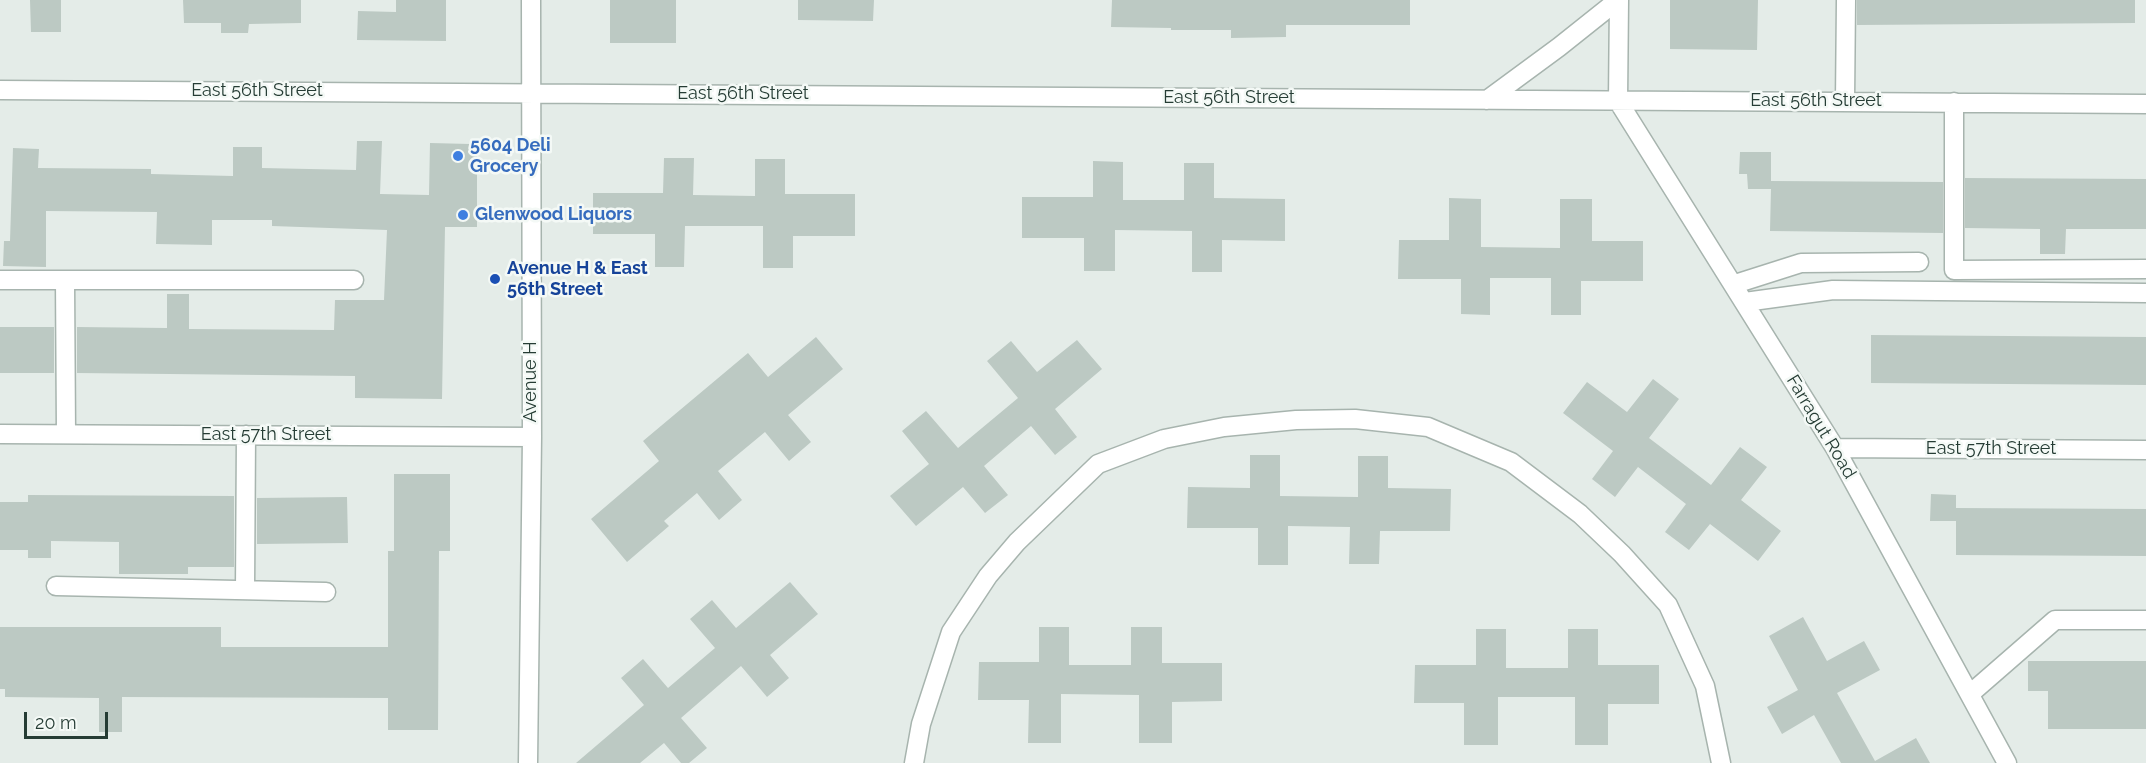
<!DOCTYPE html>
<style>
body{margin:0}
#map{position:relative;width:2146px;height:763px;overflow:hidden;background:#e4ece8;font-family:Raleway,sans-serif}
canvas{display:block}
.scale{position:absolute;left:24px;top:712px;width:84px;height:27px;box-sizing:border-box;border:3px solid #253c34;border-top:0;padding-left:8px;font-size:18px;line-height:21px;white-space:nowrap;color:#253c34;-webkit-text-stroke:4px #f4f9f6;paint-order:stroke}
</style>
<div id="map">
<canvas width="2146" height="763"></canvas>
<div class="scale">20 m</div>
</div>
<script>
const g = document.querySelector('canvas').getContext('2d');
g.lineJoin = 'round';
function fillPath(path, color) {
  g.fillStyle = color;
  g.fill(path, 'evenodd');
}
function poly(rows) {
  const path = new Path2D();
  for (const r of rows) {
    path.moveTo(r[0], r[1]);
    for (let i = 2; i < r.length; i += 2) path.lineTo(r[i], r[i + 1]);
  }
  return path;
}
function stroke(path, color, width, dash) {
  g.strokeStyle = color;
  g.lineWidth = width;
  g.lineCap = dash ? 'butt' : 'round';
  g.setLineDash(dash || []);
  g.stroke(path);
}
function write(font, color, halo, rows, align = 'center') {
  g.font = font + ' Raleway,sans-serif';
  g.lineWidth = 5;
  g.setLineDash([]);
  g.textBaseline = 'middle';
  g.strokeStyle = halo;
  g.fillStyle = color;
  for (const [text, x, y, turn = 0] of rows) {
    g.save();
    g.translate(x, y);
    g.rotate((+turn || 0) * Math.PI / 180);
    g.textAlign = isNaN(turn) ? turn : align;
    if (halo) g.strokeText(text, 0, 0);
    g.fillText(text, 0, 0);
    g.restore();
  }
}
fillPath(poly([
 [30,0,61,0,61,32,31,32],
 [183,0,301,0,301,23,249,24,248,33,221,33,221,23,184,23],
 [396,0,446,0,446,41,357,40,358,11,396,12],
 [610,0,676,0,676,43,610,43],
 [798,0,874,0,873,21,798,20],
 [1112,0,1410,0,1410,25,1286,25,1286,37,1231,38,1231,30,1171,30,1171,28,1111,27],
 [1670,0,1758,0,1757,50,1670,49],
 [1857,0,2135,0,2135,23,1857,25],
 [357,141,382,141,380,194,429,195,430,143,470,144,477,150,477,227,445,227,442,399,355,398,355,376,77,373,77,327,167,328,167,294,189,294,189,329,334,330,335,300,384,300,387,230,272,226,272,220,212,220,212,245,156,244,157,212,46,211,46,267,3,266,4,241,10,241,13,148,39,149,38,168,151,169,151,174,233,176,233,147,262,147,262,168,356,170],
 [1740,152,1771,152,1771,188,1771,181,1943,182,1943,233,1770,231,1771,189,1748,189,1747,174,1739,174],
 [664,158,694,158,693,195,755,196,755,159,785,159,785,194,855,194,855,236,793,236,793,268,763,268,763,226,685,226,684,267,655,267,655,234,593,234,593,193,663,193],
 [1093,161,1123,162,1123,200,1184,200,1184,163,1214,163,1214,198,1285,199,1285,241,1222,240,1222,272,1192,272,1192,231,1115,230,1115,271,1084,271,1084,238,1022,238,1022,197,1093,197],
 [1965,178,2146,179,2146,229,2066,229,2065,254,2040,254,2040,229,1965,228],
 [1449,198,1481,199,1481,247,1560,248,1560,199,1592,199,1592,241,1643,241,1643,281,1581,281,1581,315,1551,315,1551,278,1490,278,1490,315,1461,314,1461,279,1398,279,1399,240,1449,240],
 [0,327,54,327,54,373,0,373],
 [1871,335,2146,337,2146,385,1871,383],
 [816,337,843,369,788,415,811,442,789,461,765,432,718,471,742,500,719,520,697,493,664,521,669,526,627,562,591,519,659,461,643,441,748,353,768,377],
 [1077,340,1102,369,1055,409,1077,437,1055,455,1031,426,984,466,1008,495,985,513,963,487,916,526,890,496,929,464,902,431,926,411,958,448,1018,398,987,361,1011,341,1037,372],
 [1653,379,1679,399,1649,438,1711,485,1740,447,1767,467,1741,500,1781,531,1758,561,1710,524,1689,550,1665,532,1686,504,1638,467,1615,497,1592,479,1613,451,1563,413,1587,382,1627,412],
 [1250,455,1280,455,1280,496,1358,497,1358,456,1388,456,1388,488,1451,489,1450,531,1380,531,1379,564,1349,564,1350,527,1288,526,1288,565,1258,565,1258,528,1187,528,1188,487,1250,488],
 [394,474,450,474,450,551,439,551,438,730,388,730,388,698,122,697,122,732,99,732,99,698,5,697,5,689,0,689,0,627,221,627,221,647,388,647,388,551,394,551],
 [1931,494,1956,495,1956,508,2146,509,2146,556,1956,555,1956,521,1930,521],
 [28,495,234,496,234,567,188,567,188,574,119,574,119,542,51,541,51,558,28,558,28,550,0,550,0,502,28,502],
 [347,497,348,543,257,544,257,498],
 [790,582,818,614,770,655,789,678,767,697,741,666,681,718,707,748,689,763,681,763,664,743,640,763,576,763,644,705,621,678,643,659,668,688,715,648,690,619,712,600,736,628],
 [1803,617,1827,661,1864,641,1880,670,1837,693,1875,761,1916,738,1930,763,1841,763,1814,715,1782,734,1767,707,1798,690,1769,636],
 [1039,627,1069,627,1069,665,1131,665,1131,627,1162,627,1162,663,1222,663,1222,701,1172,702,1172,743,1139,743,1139,695,1061,694,1061,743,1028,743,1029,700,978,700,979,662,1039,662],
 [1476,629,1506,629,1506,668,1568,668,1568,629,1598,629,1598,665,1659,665,1659,704,1608,704,1608,745,1575,745,1575,697,1498,697,1498,745,1464,745,1464,703,1414,703,1415,665,1476,665],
 [2028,661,2146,661,2146,729,2048,729,2048,691,2028,691]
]), '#bcc9c3');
const minor = poly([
 [0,90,2146,104],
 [1487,100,1559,47,1618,0],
 [1618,101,1835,448,2007,763],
 [1618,101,1619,0],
 [1845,101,1846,0],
 [1954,102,1954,270,2146,269],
 [0,280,354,280],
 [65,280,66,434],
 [1735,284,1801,263,1919,262],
 [1745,302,1833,290,2146,293],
 [0,434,532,437],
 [1835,448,2146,450],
 [56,586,326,592],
 [245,590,246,435],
 [1970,694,2055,620,2146,620],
 [528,763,532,437,531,0],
 [914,763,921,724,951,632,988,576,1017,542,1098,464,1164,439,1224,427,1296,420,1355,419,1428,427,1511,462,1580,514,1622,554,1668,605,1705,686,1721,763]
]);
stroke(minor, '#a7b4ae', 21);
stroke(minor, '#fff', 18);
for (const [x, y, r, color] of [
 [458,156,6,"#3f7fe0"],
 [463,215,6,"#3f7fe0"],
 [495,279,6,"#1a4fb4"]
]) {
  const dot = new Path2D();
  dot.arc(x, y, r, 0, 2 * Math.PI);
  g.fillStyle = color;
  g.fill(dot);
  stroke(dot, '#f4f9f6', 2);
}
write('18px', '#253c34', '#f4f9f6', [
 ["East 56th Street",257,91],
 ["East 56th Street",743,94],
 ["East 56th Street",1229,98],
 ["East 56th Street",1816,101],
 ["Avenue H",531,382,-90],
 ["Farragut Road",1821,427,59],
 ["East 57th Street",266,435],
 ["East 57th Street",1991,449]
]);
write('bold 18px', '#366cbe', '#f4f9f6', [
 ["5604 Deli",470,146],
 ["Grocery",470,167],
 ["Glenwood Liquors",475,215]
], 'left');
write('bold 18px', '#164399', '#f4f9f6', [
 ["Avenue H & East",507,269],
 ["56th Street",507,290]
], 'left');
</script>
